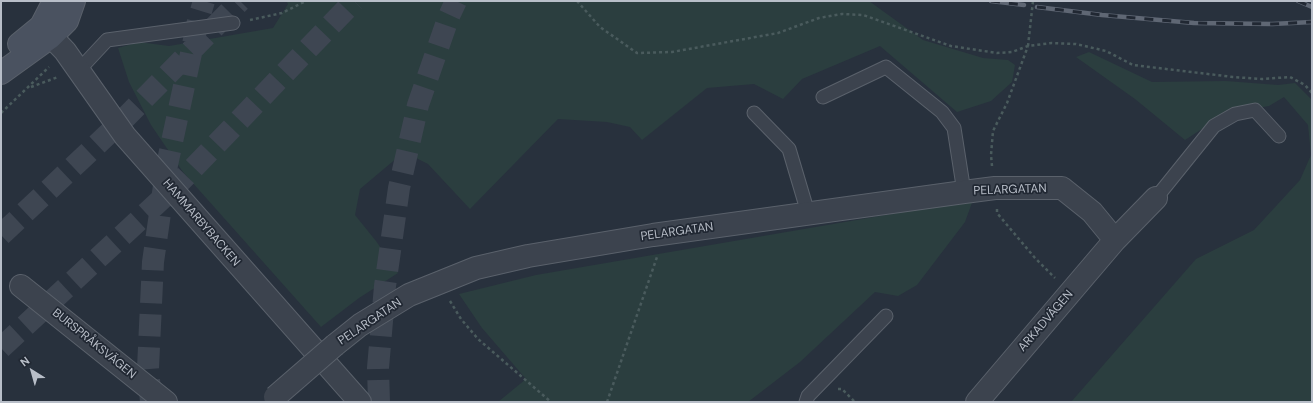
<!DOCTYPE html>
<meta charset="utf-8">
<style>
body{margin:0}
#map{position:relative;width:1313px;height:403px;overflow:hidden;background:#28313d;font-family:"DM Sans",sans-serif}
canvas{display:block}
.frame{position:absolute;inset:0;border:2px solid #b8bec8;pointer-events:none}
.north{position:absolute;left:12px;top:351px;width:40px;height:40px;-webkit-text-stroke:3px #212833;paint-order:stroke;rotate:323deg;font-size:11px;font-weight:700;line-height:16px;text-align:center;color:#b8bec8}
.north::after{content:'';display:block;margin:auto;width:14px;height:18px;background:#b8bec8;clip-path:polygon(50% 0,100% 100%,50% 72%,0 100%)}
</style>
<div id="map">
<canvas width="1313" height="403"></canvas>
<div class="frame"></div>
<div class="north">N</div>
</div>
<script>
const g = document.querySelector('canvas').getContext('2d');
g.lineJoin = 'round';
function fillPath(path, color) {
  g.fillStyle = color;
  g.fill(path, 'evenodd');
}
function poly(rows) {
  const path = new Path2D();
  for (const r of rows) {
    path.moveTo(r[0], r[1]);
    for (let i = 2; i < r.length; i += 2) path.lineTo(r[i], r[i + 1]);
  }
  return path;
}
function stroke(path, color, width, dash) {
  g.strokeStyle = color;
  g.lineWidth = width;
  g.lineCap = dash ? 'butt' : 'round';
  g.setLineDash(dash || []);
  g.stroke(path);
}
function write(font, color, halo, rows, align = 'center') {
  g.font = font + ' "DM Sans",sans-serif';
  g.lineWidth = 3.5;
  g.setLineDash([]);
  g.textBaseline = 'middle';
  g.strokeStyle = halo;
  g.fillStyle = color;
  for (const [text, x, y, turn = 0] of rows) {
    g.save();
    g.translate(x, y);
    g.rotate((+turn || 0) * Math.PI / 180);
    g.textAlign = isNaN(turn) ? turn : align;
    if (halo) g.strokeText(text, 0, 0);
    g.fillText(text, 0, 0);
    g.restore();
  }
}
fillPath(poly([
 [286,1,869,1,923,40,983,58,1008,60,1015,65,1012,82,991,101,957,112,880,46,802,79,783,99,754,84,707,88,642,140,630,127,607,122,558,119,470,209,428,164,404,152,360,189,355,215,376,241,398,273,359,298,321,327,183,172,151,125,129,82,118,48,139,42,169,46,273,28,288,4],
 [1089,52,1152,82,1226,81,1278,85,1295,83,1312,100,1312,402,1071,402,1196,259,1254,230,1300,180,1311,155,1308,125,1284,97,1269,106,1225,114,1185,140,1135,99,1076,57],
 [973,200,965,222,917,285,898,296,875,292,800,362,748,402,498,402,526,379,482,328,459,294,536,275]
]), '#2b3e3f');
stroke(poly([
 [1,235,126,117,240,1],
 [1,348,179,183,354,1],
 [151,402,148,368,153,262,167,165,198,21,204,1],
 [379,402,378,368,385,286,399,188,418,105,449,16,456,1]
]), '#3e4652', 22, [22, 11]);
const lane = poly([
 [79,70,107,40,233,23],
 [823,97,886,67,942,112,954,128,964,192],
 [754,113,789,149,808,213],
 [1156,198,1214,126,1235,114,1255,110,1279,136],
 [806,402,808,396,886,316]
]);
const street = poly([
 [41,26,65,51,125,136,360,402],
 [1115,240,1156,198],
 [21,286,166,402],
 [335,345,360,325,409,295,476,268,528,256,653,235,964,192,995,188,1062,188,1092,212,1115,240,977,402]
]);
const secondary = poly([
 [19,44,41,26,54,1],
 [1,73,51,37,67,21,74,1]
]);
stroke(lane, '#5a616b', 15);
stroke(street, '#5a616b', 24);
stroke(secondary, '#5a616b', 24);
stroke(poly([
 [577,1,600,27,637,53,672,52,778,33,819,18,842,14,863,15,951,46,997,53,1012,52,1028,46,1052,43,1076,44,1106,51,1133,65,1233,77,1262,79,1290,77,1305,85,1312,93],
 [250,20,282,13,306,1],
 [31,87,58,77],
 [1,113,49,67],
 [992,166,991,155,993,131,1007,103,1028,46],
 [997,209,997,213,1035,258,1055,278],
 [450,301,461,319,478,339,551,402],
 [838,389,842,389,855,402],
 [607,402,657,257]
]), '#4a5b5d', 2.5, [3, 3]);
stroke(lane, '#3c434e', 13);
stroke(street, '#3c434e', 22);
stroke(secondary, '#4a5260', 22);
const rail = poly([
 [991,1,1024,5],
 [1298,1,1312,7],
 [1037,7,1102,15,1194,23,1272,24,1312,22]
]);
stroke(rail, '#5f6774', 4.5);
stroke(rail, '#212833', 3, [9]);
const streetBridge = poly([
 [275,397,335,345]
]);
stroke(streetBridge, '#5a616b', 24, []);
stroke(poly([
 [1028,46,1033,1]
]), '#4a5b5d', 2.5, [3, 3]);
stroke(streetBridge, '#3c434e', 22);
write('12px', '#b8bec8', '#212833', [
 ["PELARGATAN",1010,190,-2],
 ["HAMMARBYBACKEN",201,223,49],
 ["PELARGATAN",677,232,-8],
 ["ARKADVÄGEN",1046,321,-49],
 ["PELARGATAN",370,322,-34],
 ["BURSPRÅKSVÄGEN",94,344,39]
]);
</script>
